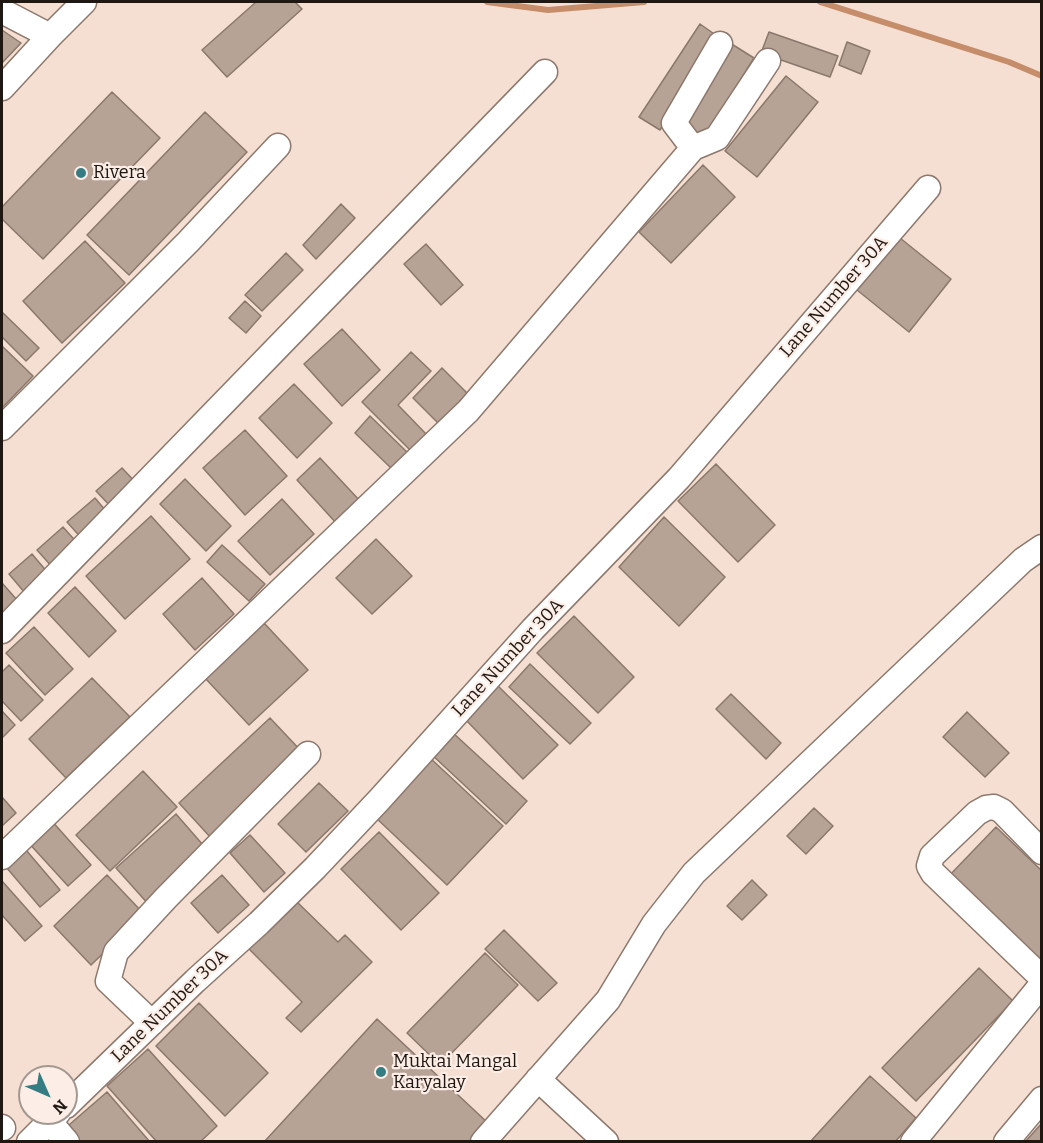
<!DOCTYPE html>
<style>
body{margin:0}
#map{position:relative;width:1043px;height:1143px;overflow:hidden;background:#f5dfd2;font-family:Bitter,serif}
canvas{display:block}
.frame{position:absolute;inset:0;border:3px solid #1e1712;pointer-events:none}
.north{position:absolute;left:18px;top:1065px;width:60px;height:60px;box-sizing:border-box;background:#fceee6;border:2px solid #a39891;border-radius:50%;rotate:135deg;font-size:16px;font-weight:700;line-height:24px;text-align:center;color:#1e1712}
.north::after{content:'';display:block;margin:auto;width:21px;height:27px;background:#357d82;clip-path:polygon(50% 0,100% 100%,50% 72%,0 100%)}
</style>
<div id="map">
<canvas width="1043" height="1143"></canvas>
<div class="frame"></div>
<div class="north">N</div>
</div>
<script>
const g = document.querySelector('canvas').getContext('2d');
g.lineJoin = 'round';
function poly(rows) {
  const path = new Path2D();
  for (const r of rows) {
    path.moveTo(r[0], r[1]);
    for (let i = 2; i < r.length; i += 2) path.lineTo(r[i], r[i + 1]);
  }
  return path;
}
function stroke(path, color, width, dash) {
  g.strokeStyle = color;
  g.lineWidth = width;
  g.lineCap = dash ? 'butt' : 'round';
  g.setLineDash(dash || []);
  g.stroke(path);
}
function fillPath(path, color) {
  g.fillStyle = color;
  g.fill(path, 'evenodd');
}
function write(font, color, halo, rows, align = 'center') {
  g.font = font + ' Bitter,serif';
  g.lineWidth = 4.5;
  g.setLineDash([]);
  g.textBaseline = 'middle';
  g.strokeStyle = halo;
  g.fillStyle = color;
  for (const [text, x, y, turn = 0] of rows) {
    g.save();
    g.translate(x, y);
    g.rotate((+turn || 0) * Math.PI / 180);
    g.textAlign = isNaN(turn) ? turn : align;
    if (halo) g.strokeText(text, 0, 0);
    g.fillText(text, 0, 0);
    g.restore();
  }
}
stroke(poly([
 [487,2,548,10,644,2],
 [820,2,1009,62,1042,76]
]), '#c68d6a', 6);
const building = poly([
 [256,2,295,2,302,9,227,77,202,50,256,2],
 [700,24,720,38,660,130,639,117,700,24],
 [2,30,21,43,2,63,2,30],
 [769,32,838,56,830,77,761,53,769,32],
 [847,42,870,51,861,74,839,65,847,42],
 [730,43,754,58,703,140,678,125,730,43],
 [786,76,818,102,757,177,725,151,786,76],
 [112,92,160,138,43,259,2,219,2,207,112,92],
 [205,112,247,152,129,275,87,235,205,112],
 [703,165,735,197,671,263,639,232,703,165],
 [341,204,355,218,316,259,303,245,341,204],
 [900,238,951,279,909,332,857,290,900,238],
 [85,241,125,283,62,343,23,301,85,241],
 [426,244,463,285,441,305,404,264,426,244],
 [286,253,303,270,262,311,245,295,286,253],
 [245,301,261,316,246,333,229,318,245,301],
 [3,313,39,348,26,361,2,337,2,315,3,313],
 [342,329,380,370,342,406,304,364,342,329],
 [2,346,33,376,2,408,2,346],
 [411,352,431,371,398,405,428,436,412,452,362,402,411,352],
 [442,368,470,396,441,426,413,398,442,368],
 [294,384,332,423,297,458,259,418,294,384],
 [370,416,409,454,393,470,355,433,370,416],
 [245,430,287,476,245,515,203,468,245,430],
 [320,458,361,502,337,524,297,480,320,458],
 [716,464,775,525,738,562,678,501,716,464],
 [122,468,140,487,114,510,96,491,122,468],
 [185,479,231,526,206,551,160,504,185,479],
 [95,498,111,517,84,541,67,522,95,498],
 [282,499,314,534,270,575,238,541,282,499],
 [151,516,190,559,125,619,86,576,151,516],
 [664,517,725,577,679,626,619,567,664,517],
 [63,527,80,546,54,569,37,550,63,527],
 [376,539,412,576,372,614,336,578,376,539],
 [222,545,265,584,249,601,207,562,222,545],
 [32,554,48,573,25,593,9,574,32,554],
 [202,578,234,614,195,650,163,614,202,578],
 [2,583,18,601,2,616,2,583],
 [75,587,116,631,89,657,48,613,75,587],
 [574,616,634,677,598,713,537,653,574,616],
 [264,623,308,670,249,725,205,678,264,623],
 [34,627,73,669,45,695,6,653,34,627],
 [530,664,591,723,570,744,509,687,530,664],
 [9,665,43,700,21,721,2,701,2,672,9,665],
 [92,678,130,717,66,778,29,739,92,678],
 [497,685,558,745,523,779,464,718,497,685],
 [731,694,781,743,766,759,716,709,731,694],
 [2,711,15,725,2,738,2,711],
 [967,712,1009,753,985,777,943,737,967,712],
 [270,718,303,753,212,839,179,803,270,718],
 [452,732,527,801,506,824,431,754,452,732],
 [429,757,503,826,447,885,374,816,429,757],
 [143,771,177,807,110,871,76,835,143,771],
 [319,783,348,811,306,852,278,824,319,783],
 [2,797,16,813,2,826,2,797],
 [814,808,833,826,806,854,787,836,814,808],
 [176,814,210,853,150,906,116,868,176,814],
 [50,819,91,865,68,886,26,840,50,819],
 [996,827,1042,871,1042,958,1035,965,946,879,996,827],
 [379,832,439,893,401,930,341,869,379,832],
 [250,835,285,873,264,892,230,853,250,835],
 [26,850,60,890,40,907,6,867,26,850],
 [107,875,144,914,91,965,54,926,107,875],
 [222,875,249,905,218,933,191,903,222,875],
 [752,880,767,895,742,920,727,906,752,880],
 [2,881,42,926,25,941,2,915,2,881],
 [295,900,338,942,345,935,372,962,301,1032,286,1018,302,1002,247,947,295,900],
 [504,930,557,983,538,1001,485,949,504,930],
 [485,953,518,985,440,1065,407,1033,485,953],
 [979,968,1013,1001,916,1101,882,1068,979,968],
 [199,1003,268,1073,225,1116,156,1046,199,1003],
 [377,1019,489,1124,474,1142,264,1142,377,1019],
 [148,1049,217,1126,200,1142,157,1142,107,1086,148,1049],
 [870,1076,916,1118,895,1142,810,1142,870,1076],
 [107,1092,150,1142,72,1142,62,1131,107,1092],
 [1042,1123,1042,1142,1025,1142,1042,1123]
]);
fillPath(building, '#b7a296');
stroke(building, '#8b776c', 1.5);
const minor = poly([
 [2,11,50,36],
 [2,88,50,36,84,2],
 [693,148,674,123,720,44],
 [2,428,188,242,278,146],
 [2,631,545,72],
 [1042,852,1002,811,994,807,986,808,977,813,932,856,929,866,933,873,1042,978],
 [2,857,468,411,693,148,717,138,768,61],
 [152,1023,108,981,116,952,166,898,308,754],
 [538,1079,606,1142],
 [66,1106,195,981,259,923,315,868,380,799,533,629,679,478,928,188],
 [50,1122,67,1142],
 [2,1127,3,1128],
 [29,1142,58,1113],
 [483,1142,608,1000,654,924,694,873,1023,560,1042,547],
 [913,1142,1042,984],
 [1006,1142,1042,1099]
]);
stroke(minor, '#8c786d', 27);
stroke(minor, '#fff', 24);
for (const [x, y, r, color] of [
 [81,173,6,"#357d82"],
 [381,1072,6,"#357d82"]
]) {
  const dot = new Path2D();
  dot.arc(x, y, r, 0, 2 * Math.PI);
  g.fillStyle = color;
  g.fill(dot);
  stroke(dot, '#fceee6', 2);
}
write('18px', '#1e1712', '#fceee6', [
 ["Rivera",93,173],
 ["Muktai Mangal",393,1062],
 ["Karyalay",393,1083]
], 'left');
write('18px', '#1e1712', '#fceee6', [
 ["Lane Number 30A",834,297,-49],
 ["Lane Number 30A",508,658,-47],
 ["Lane Number 30A",170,1006,-44]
]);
</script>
